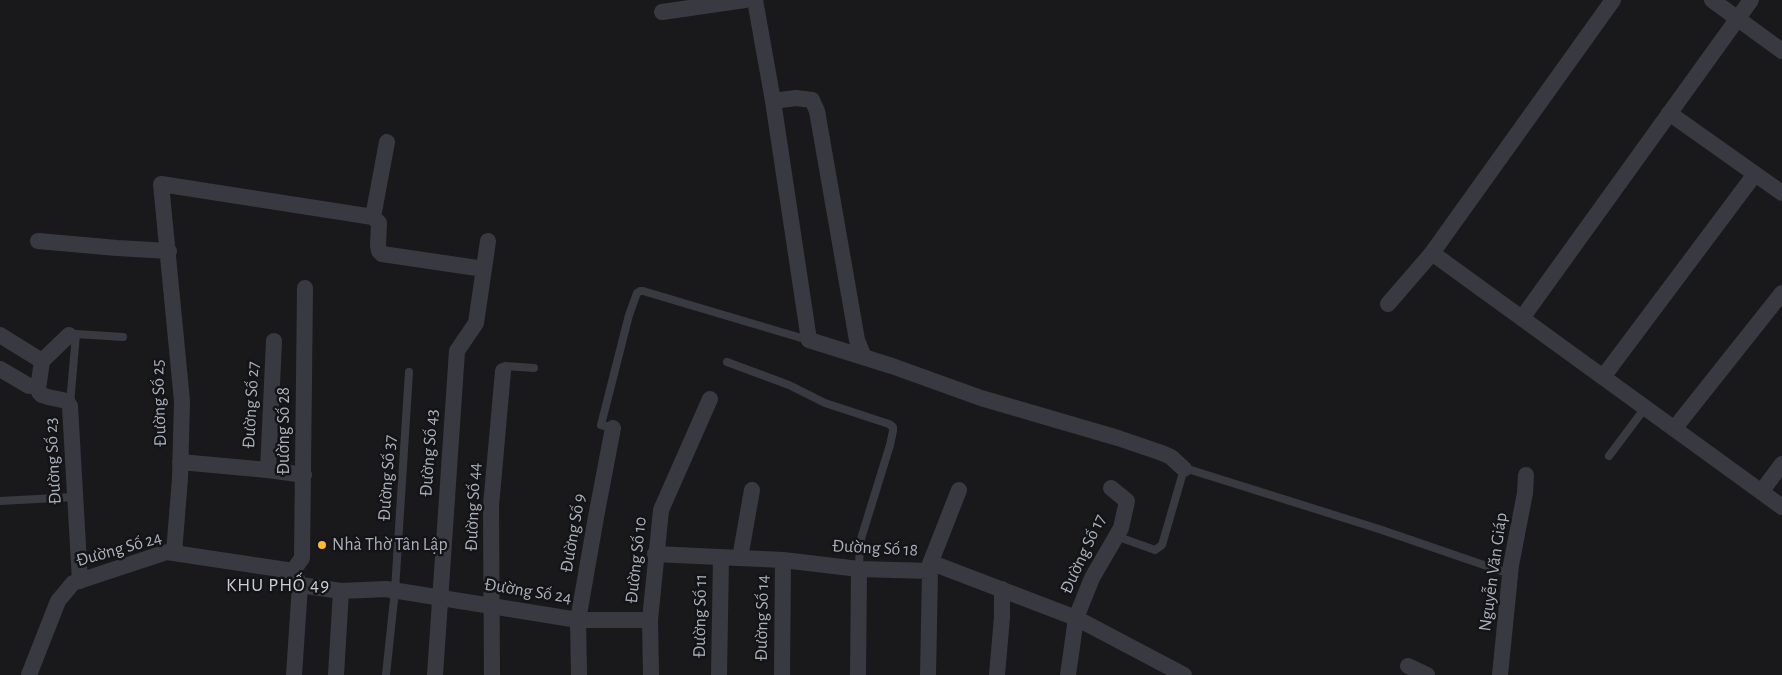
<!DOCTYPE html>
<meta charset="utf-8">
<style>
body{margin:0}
canvas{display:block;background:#19191b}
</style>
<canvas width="1782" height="675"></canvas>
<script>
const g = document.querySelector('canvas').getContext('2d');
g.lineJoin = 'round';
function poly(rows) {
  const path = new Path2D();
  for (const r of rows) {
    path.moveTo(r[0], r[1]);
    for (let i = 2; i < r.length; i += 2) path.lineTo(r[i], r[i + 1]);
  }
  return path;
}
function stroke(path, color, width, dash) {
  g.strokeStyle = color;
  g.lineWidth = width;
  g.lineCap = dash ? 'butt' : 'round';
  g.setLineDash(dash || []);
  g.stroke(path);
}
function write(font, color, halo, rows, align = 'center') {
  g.font = font + ' "Alegreya Sans",sans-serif';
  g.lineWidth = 5;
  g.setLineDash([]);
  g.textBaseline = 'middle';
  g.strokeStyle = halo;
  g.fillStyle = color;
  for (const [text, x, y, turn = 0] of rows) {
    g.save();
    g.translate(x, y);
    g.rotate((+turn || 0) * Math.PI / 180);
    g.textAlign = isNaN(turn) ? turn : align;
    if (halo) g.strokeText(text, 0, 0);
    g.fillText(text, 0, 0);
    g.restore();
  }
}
stroke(poly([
 [727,362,789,385,825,403,889,424,893,427,893,431,890,445,860,542,859,569],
 [503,371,505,366,534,368],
 [70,404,76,334,123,337],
 [613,428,601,425,629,315,637,293,640,291,643,291,808,340],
 [1609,456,1645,408],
 [0,501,75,497],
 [1116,536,1155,550,1162,545,1184,469,1191,470,1379,529,1510,574],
 [386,675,395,590,409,372]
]), '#393a41', 8);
stroke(poly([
 [755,0,773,101,809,340,892,366,981,398,1118,438,1162,453,1171,457,1184,469],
 [1712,0,1782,51],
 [662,12,745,0],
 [773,101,796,98,812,100,817,111,857,340,864,357],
 [1669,113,1782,193],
 [373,217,387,142],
 [38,241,117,248,169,251],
 [1432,253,1782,507],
 [1388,304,1432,253,1613,0],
 [1522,318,1751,0],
 [0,335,42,361,69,335],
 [42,361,38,389,39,392,42,395,48,397,67,401,70,406,80,581],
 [0,369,29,386],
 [1603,377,1755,174],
 [1674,429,1782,293],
 [180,462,268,470,304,475],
 [268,470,274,341],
 [1761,492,1782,464],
 [174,553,180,478,182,401,161,184,373,217,379,223,378,246,379,251,382,254,484,269],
 [655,554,783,560,859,569,930,571,930,564,940,566,1076,618,1184,675],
 [740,558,752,490],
 [930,564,959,490],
 [293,571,302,558,305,288],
 [300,585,341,591,336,675],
 [341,591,386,589,578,620,650,620],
 [1408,666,1427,675],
 [29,675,58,601,73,583,167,552,293,571,300,585,294,675],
 [435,675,457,351,476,323,488,241],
 [492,675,491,506,503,371],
 [579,675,578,620,596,517,613,428],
 [651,675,650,620,661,510,710,399],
 [719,675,721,558],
 [782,675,783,560],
 [858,675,859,569],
 [928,675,930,571],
 [997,675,1002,617,1002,589],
 [1068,675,1076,618,1092,578,1121,528,1127,501,1111,488],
 [1500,675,1511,565,1525,493,1526,475]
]), '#393a41', 16);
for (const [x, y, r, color] of [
 [322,545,5,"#ffbb2d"]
]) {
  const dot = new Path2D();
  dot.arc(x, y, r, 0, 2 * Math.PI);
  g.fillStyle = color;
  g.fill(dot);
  stroke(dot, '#141416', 2);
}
write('18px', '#aaafbc', '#141416', [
 ["Đường Số 25",159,403,-92],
 ["Đường Số 27",251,405,-87],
 ["Đường Số 28",284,431,-90],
 ["Đường Số 43",429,453,-86],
 ["Đường Số 23",53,461,-93],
 ["Đường Số 37",387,478,-86],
 ["Đường Số 44",473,507,-88],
 ["Đường Số 9",573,533,-80],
 ["Đường Số 18",875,548,3],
 ["Đường Số 24",119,549,-16],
 ["Đường Số 17",1083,554,-65],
 ["Đường Số 10",636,560,-84],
 ["Nguyễn Văn Giáp",1493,572,-82],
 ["Đường Số 24",528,591,9],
 ["Đường Số 11",700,616,-89],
 ["Đường Số 14",762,618,-89]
]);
write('18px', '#aaafbc', '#141416', [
 ["Nhà Thờ Tân Lập",332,545]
], 'left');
g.letterSpacing = '1px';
write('19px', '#cbced7', '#141416', [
 ["KHU PHỐ 49",278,585]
]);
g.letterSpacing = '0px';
</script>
